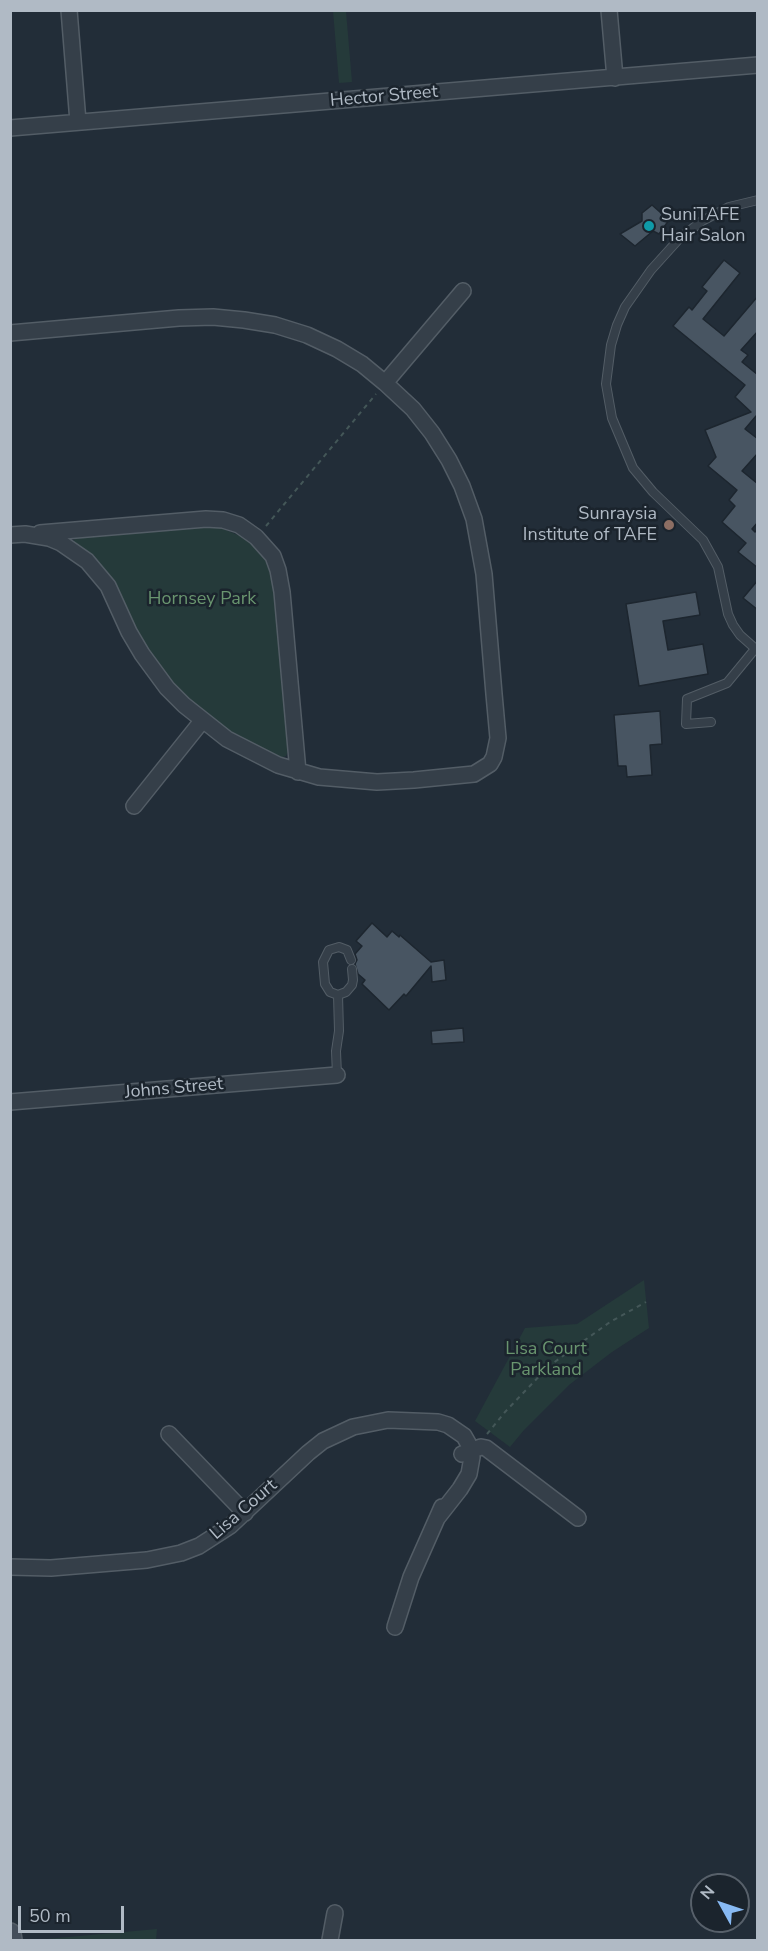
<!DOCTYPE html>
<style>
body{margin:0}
#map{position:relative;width:768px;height:1951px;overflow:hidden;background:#222d38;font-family:"Nunito Sans",sans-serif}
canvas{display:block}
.frame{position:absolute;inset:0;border:12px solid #b0bac5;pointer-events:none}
.north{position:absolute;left:690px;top:1873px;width:60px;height:60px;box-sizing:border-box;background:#1b242d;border:2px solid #57606a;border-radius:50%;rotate:310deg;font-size:16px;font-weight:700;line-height:24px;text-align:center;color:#b0bac5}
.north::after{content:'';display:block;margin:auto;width:21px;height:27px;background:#87b9f3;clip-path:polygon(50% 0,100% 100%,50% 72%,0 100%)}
.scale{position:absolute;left:18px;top:1906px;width:106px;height:27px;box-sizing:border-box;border:3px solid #b0bac5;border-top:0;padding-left:8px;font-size:18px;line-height:21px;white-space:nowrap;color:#b0bac5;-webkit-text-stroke:4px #1b242d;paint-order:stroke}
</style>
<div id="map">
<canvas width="768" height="1951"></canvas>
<div class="frame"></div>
<div class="north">N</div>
<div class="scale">50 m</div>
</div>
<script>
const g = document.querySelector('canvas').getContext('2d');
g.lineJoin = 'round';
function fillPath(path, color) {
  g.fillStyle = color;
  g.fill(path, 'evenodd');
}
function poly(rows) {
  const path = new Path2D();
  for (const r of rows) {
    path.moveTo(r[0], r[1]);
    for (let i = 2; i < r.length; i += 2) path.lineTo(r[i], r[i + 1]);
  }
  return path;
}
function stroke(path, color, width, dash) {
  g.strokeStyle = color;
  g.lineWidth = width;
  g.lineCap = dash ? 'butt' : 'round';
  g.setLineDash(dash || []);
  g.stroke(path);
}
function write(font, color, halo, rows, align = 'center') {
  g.font = font + ' "Nunito Sans",sans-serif';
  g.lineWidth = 5;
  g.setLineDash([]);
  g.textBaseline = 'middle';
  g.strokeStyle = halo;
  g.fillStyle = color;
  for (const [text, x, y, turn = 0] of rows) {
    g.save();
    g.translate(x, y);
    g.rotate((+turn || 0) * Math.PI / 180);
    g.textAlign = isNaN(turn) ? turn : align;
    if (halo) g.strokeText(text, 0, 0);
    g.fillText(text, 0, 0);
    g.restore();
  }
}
fillPath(poly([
 [333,11,346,11,352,82,339,83],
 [205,526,221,528,247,539,265,558,270,569,274,584,289,749,286,756,283,757,279,758,229,733,180,692,158,667,140,638,110,577,97,561,73,542,76,537],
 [644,1280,649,1328,612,1352,569,1385,524,1430,510,1447,475,1421,525,1328,577,1324],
 [157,1929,156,1940,46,1940,46,1939]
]), '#253a3a');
const building = poly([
 [652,205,669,220,659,234,653,231,635,246,620,234,642,221,642,213,652,205],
 [724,260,740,273,703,319,724,336,758,296,758,331,741,350,748,355,742,362,758,375,758,418,756,416,745,429,758,439,758,453,742,471,758,484,758,522,752,529,755,532,758,529,758,568,738,552,746,543,722,522,735,506,729,500,737,490,708,466,716,457,705,430,751,412,735,397,745,385,673,326,689,307,692,310,707,291,702,287,724,260],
 [758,580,758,610,743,598,758,580],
 [696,592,700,615,663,621,668,650,703,644,708,674,639,686,626,604,696,592],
 [660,711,662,744,650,745,652,775,627,777,626,766,618,766,614,715,660,711],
 [372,923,387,937,392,931,399,937,400,935,431,962,444,960,446,980,432,982,431,966,406,996,404,994,389,1010,362,984,365,980,358,974,355,964,357,960,355,954,362,946,356,941,372,923],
 [463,1028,464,1042,432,1044,431,1031,463,1028]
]);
fillPath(building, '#485562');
stroke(building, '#1d262f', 1.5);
const lane = poly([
 [758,200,729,207,702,221,679,239,651,270,625,307,617,325,611,345,606,384,612,418,633,468,653,492,703,540,718,567,728,614,733,625,740,635,758,651],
 [711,722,686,724,687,699,727,683,755,649],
 [338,995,346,992,352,985,353,980,352,969],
 [337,1075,336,1051,339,1031,338,995,330,992,325,984,323,962,329,950,339,947,347,950,351,960]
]);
const street = poly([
 [69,10,78,122],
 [609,10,615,78],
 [10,128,758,65],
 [10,333,179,318,213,317,244,320,275,325,307,335,337,349,362,364,385,383,413,409,432,433,449,460,462,486,474,519,484,574,494,694,498,738,494,757,490,764,474,774,414,780,377,782,319,777,278,765,227,739,184,705,167,688,142,654,129,632,108,586,87,561,61,543,49,538,25,534,10,535],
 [385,383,463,291],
 [40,533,206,519,223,520,239,525,256,537,273,556,278,570,282,592,298,772],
 [134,806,202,721],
 [10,1102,337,1075],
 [169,1434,245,1513],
 [462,1454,481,1447,486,1448,578,1518],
 [10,1567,51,1568,147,1560,181,1553,199,1546,230,1526,308,1453,323,1441,353,1427,388,1420,438,1422,448,1425,464,1436,468,1443,472,1457,469,1474,460,1489,438,1517],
 [395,1627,411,1577,442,1507],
 [330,1940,335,1913]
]);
const secondary = poly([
 [10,1934,11,1940]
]);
stroke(lane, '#535d66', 10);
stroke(street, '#535d66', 18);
stroke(secondary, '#535d66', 24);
stroke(poly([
 [266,526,376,394],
 [487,1434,505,1412,549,1366,610,1322,646,1302]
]), '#445758', 2, [4.5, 4.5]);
stroke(lane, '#353f49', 8);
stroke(street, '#353f49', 15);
stroke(secondary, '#444e5b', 21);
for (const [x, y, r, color] of [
 [649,226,6,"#0f9aa8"],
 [669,525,6,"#8d6e63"]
]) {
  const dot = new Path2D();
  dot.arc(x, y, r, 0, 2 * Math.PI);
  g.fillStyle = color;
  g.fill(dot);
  stroke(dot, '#1b242d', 2);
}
write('18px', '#b0bac5', '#1b242d', [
 ["Hector Street",384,97,-5],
 ["Johns Street",174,1089,-5],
 ["Lisa Court",244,1510,-41]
]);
write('18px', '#b0bac5', '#1b242d', [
 ["SuniTAFE",661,216],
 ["Hair Salon",661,237],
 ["Sunraysia",657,515,"right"],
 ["Institute of TAFE",657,536,"right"]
], 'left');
write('18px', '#69956f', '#1b242d', [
 ["Hornsey Park",202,600],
 ["Lisa Court",546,1350],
 ["Parkland",546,1371]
]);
</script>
